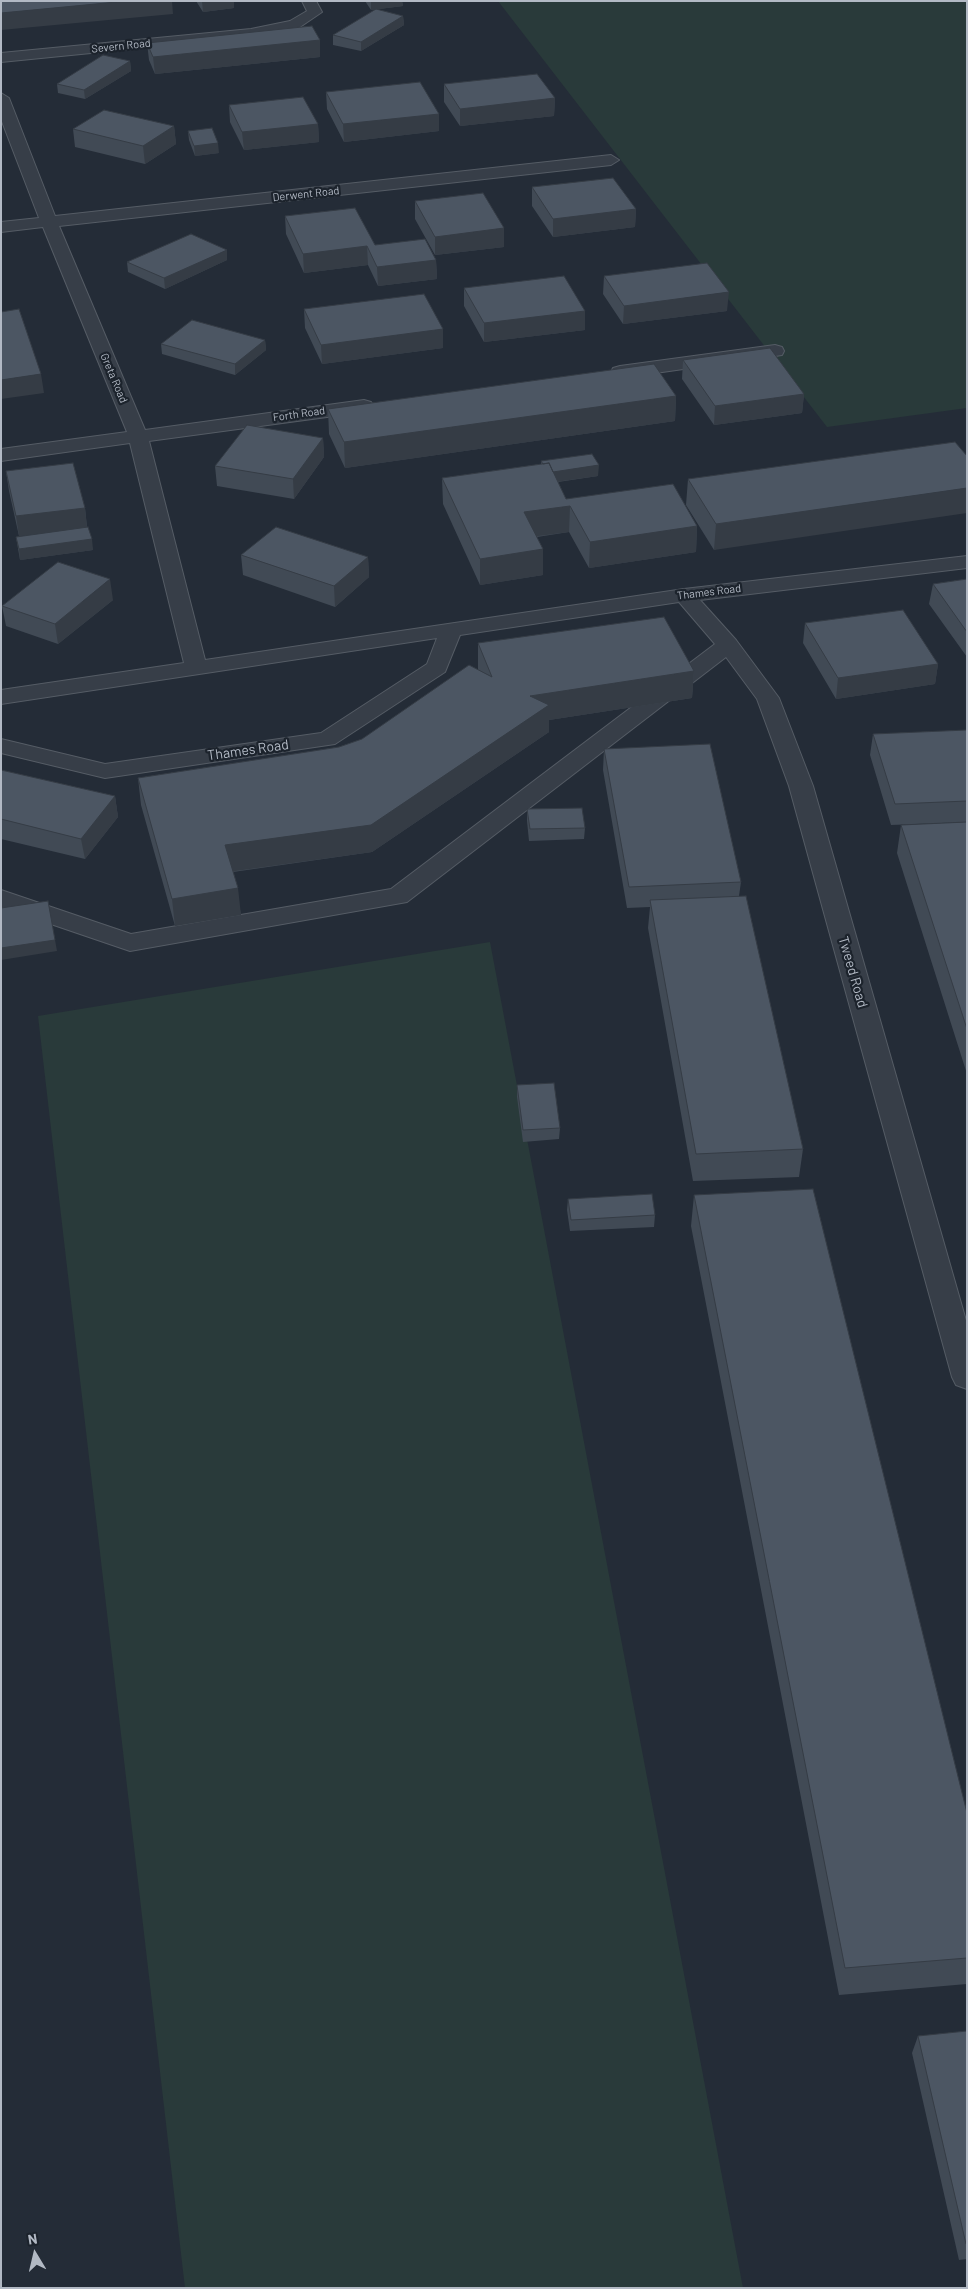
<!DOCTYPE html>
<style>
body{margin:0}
#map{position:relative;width:968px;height:2289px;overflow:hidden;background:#242c37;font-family:Barlow,sans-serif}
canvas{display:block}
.frame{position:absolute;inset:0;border:2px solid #b2b9c4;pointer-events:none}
.north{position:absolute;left:10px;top:2229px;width:50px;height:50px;-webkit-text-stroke:4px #1c232c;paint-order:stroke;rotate:351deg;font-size:14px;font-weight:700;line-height:20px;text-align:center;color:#b2b9c4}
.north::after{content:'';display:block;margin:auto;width:18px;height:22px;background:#b2b9c4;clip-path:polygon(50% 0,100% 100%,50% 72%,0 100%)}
</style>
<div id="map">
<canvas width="968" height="2289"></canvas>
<div class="frame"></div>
<div class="north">N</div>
</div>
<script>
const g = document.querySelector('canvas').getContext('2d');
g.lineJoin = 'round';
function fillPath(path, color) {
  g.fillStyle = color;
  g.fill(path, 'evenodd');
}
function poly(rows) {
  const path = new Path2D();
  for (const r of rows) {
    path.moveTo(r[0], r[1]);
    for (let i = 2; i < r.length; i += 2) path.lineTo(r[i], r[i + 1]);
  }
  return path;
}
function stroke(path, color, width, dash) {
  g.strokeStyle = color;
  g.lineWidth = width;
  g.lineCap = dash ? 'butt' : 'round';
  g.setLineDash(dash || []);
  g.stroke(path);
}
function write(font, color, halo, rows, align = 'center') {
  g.font = font + ' Barlow,sans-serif';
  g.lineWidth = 4.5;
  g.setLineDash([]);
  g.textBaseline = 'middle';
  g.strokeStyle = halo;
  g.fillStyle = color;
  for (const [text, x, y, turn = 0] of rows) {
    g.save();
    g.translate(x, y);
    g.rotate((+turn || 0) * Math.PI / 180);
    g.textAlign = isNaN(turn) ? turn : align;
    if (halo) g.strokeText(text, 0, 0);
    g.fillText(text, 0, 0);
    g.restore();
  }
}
fillPath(poly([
 [498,1,967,1,967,408,827,427],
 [490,942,743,2288,185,2288,38,1016]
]), '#293a3a');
const minor = poly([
 [302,1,316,1,322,12,300,27,251,37,1,62,1,53,251,29,290,21,307,11,302,1],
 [1,93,9,98,55,216,611,155,619,160,611,165,59,226,145,430,364,400,371,402,374,406,371,410,364,412,149,441,205,660,684,589,967,556,967,568,700,600,736,640,779,698,813,786,967,1324,967,1389,956,1385,952,1377,789,786,757,699,726,657,407,902,130,951,1,907,1,890,131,934,391,889,715,644,679,602,460,635,445,672,335,744,105,778,1,753,1,739,105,764,321,733,427,664,437,638,1,704,1,690,184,663,130,443,1,461,1,449,127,432,43,227,1,232,1,222,39,218,1,119,1,93],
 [775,345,782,347,784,351,782,355,620,378,613,376,611,372,613,368,620,366,775,345]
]);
stroke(minor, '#555c65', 2);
fillPath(minor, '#373e48');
fillPath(poly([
 [196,1,234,1,234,8,203,12],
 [365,1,402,1,403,6,371,10],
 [403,16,404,25,361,51,333,45,333,35],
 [320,40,320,57,155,74,149,60,147,43],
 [130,61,131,71,85,99,58,93,57,84],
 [444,84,555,98,554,116,460,126,444,102],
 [326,92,439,114,439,131,344,142,327,109],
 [229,105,318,124,319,142,244,150,230,122],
 [174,126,176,144,145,164,75,147,73,129],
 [188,131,219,153,195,156,189,140],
 [532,187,636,209,635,227,553,237,532,206],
 [415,201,504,228,504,247,435,255,415,219],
 [285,216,375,245,436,260,437,279,378,286,368,265,304,273,286,234],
 [227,260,165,289,128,272,127,262],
 [604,276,727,311,623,324,603,294],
 [464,288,585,311,585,330,484,342,464,306],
 [304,309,443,329,443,348,322,364,305,328],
 [265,340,266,350,235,375,162,354,161,344],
 [683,360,804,394,802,413,714,425,682,379],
 [676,396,675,421,345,468,329,434,328,409],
 [323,438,324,457,294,499,217,486,215,466],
 [967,456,714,550,686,505,688,479],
 [541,461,598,476,558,482,566,499,697,526,696,552,589,568,569,532,537,537,543,575,480,585,443,504,442,478,541,464],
 [6,471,85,508,87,527,93,550,20,560,16,537,75,529,19,536,9,491],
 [241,555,368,557,369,577,335,607,243,575],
 [967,579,967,657,929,604,933,584],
 [113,600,58,644,6,626,2,606],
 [805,623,938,664,935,684,836,699,803,643],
 [478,643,694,671,692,698,549,720,549,732,372,852,233,872,241,915,175,926,141,805,138,778,339,747,362,739,478,670],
 [967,730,967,822,891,825,870,755,873,734],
 [604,749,741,882,739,896,803,1149,799,1177,693,1181,648,928,650,907,627,908,603,770],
 [1,770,115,796,118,817,85,859,1,839],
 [527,809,585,828,584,839,529,841,527,821],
 [967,822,967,1074,897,853,901,825],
 [517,1085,560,1128,559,1139,523,1142,517,1097],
 [694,1195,967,1813,967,1984,839,1995,691,1226],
 [568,1199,655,1215,654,1227,570,1231,567,1210],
 [967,2031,967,2259,959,2260,912,2053,918,2036]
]), '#414a55');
fillPath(poly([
 [127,1,172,1,173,14,1,30,1,13],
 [202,1,234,1,234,8,203,12],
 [371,1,402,1,403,6,371,10],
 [403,16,404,25,361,51,361,42],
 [320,40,320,57,155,74,153,57],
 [130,61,131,71,85,99,84,90],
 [555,98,554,116,460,126,460,109],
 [439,114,439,131,344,142,343,124],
 [318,124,319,142,244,150,242,132],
 [174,126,176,144,145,164,143,146],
 [218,143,219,153,195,156,194,146],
 [636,209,635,227,553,237,553,219],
 [504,228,504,247,435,255,435,237],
 [367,246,368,265,304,273,303,254],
 [227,250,227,260,165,289,164,278],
 [436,260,437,279,378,286,377,267],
 [729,292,727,311,623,324,624,306],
 [585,311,585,330,484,342,484,323],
 [443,329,443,348,322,364,321,345],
 [265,340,266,350,235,375,235,364],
 [41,374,44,393,1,399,1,380],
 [804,394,802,413,714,425,715,406],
 [676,396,675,421,345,468,344,442],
 [323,438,324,457,294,499,293,479],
 [599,465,598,476,548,483,548,472],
 [967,488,967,513,714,550,716,524],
 [570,506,569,532,523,538,524,512],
 [85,508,87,528,19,536,16,516],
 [697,526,696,552,589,568,590,542],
 [92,539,93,550,20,560,19,549],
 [543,549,543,575,480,585,480,559],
 [368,557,369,577,335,607,334,586],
 [110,579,113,600,58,644,55,624],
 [938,664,935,684,836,699,838,678],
 [694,671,692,698,549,720,549,732,372,852,228,872,225,845,530,696],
 [115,796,118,817,85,859,81,839],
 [238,888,241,915,175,926,172,899],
 [48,901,57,951,1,960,1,948]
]), '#353c45');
const building = poly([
 [1,1,127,1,1,13,1,1],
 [376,9,403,16,361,42,333,35,376,9],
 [312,26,320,40,153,57,147,43,312,26],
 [103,55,130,61,84,90,57,84,103,55],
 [537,74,555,98,460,109,444,84,537,74],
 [420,82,439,114,343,124,326,92,420,82],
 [303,97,318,124,242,132,229,105,303,97],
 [104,110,174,126,143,146,73,129,104,110],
 [212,128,218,143,194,146,188,131,212,128],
 [613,178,636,209,553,219,532,187,613,178],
 [483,193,504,228,435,237,415,201,483,193],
 [355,208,375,245,425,239,436,260,377,267,367,246,303,254,285,216,355,208],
 [191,234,227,250,164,278,127,262,191,234],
 [707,263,729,292,624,306,604,276,707,263],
 [564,276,585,311,484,323,464,288,564,276],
 [424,294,443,329,321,345,304,309,424,294],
 [19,309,41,374,1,380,1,312,19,309],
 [192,320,265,340,235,364,161,344,192,320],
 [770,348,804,394,715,406,683,360,770,348],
 [654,364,676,396,344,442,328,409,654,364],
 [247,425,323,438,293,479,215,466,247,425],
 [955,442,967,456,967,488,716,524,688,479,955,442],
 [592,454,599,465,553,472,549,463,543,464,541,461,592,454],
 [73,463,85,508,16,516,6,471,73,463],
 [549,463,566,499,673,484,697,526,590,542,570,506,524,512,543,549,480,559,442,478,549,463],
 [88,527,92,539,19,549,16,537,88,527],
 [276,527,368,557,334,586,241,555,276,527],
 [58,562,110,579,55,624,2,606,58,562],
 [967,579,967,632,933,584,967,579],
 [903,610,938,664,838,678,805,623,903,610],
 [664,617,694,671,530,696,549,705,371,825,225,845,238,888,172,899,138,778,339,747,362,739,469,665,492,677,478,643,664,617],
 [967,730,967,801,895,804,873,734,967,730],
 [710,744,741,882,629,887,604,749,710,744],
 [1,770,115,796,81,839,1,819,1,770],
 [582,808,585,828,530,829,527,809,582,808],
 [967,822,967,1029,901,825,967,822],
 [746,896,803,1149,696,1154,650,900,746,896],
 [48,901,55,940,1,948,1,908,48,901],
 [554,1083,560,1128,523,1130,517,1085,554,1083],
 [813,1189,967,1813,967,1958,845,1968,694,1195,813,1189],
 [652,1194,655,1215,571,1220,568,1199,652,1194],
 [967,2031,967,2244,966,2244,918,2036,967,2031]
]);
fillPath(building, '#4c5663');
stroke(building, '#353c45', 1);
write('11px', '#b2b9c4', '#1c232c', [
 ["Severn Road",121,46,-6],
 ["Derwent Road",306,194,-6],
 ["Greta Road",114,378,67],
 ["Forth Road",299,414,-8],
 ["Thames Road",709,592,-7]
]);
write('14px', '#b2b9c4', '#1c232c', [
 ["Thames Road",248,750,-8],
 ["Tweed Road",853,972,74]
]);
</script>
